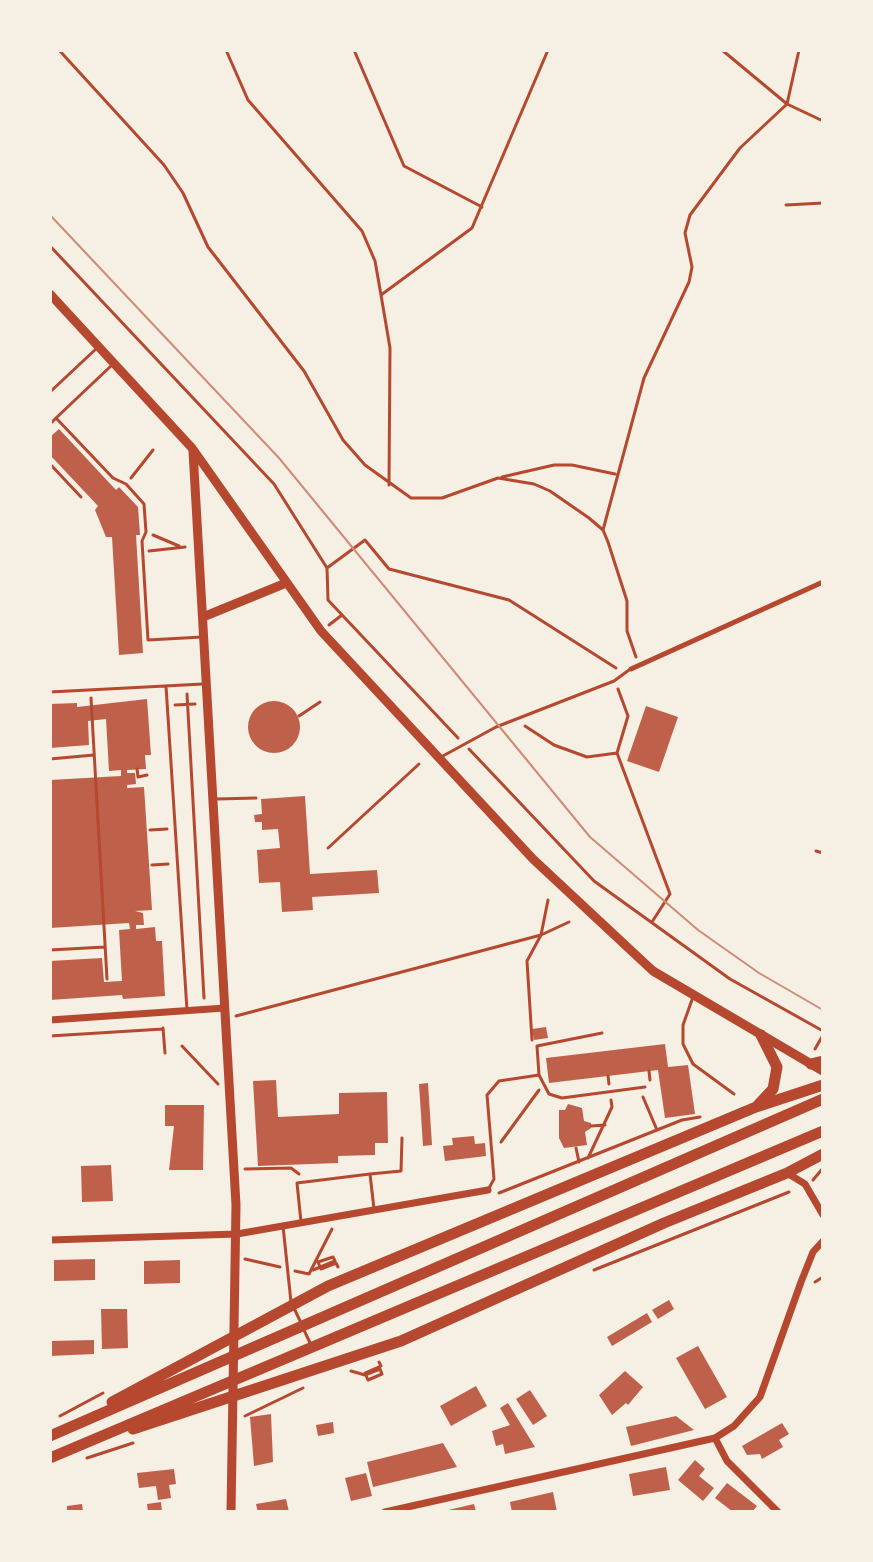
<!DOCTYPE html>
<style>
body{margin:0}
#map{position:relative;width:873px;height:1562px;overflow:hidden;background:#f6efe4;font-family:Georgia,serif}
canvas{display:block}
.frame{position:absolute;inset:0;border:52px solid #f6efe4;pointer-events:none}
</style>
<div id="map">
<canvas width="873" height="1562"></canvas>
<div class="frame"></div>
</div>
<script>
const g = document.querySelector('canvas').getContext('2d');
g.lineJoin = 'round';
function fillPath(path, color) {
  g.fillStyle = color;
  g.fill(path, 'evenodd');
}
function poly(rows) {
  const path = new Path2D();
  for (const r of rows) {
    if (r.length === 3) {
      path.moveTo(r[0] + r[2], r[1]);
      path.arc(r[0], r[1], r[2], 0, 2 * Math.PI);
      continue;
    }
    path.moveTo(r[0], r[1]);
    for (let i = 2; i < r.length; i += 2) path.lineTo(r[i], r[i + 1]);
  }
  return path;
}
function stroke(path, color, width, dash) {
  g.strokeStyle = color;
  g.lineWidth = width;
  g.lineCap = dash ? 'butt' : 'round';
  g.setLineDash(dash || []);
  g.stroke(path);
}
fillPath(poly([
 [59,429,116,490,119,487,138,507,140,535,136,535,143,653,119,655,112,537,106,537,95,510,98,506,50,455,50,437],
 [147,699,151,755,145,755,146,769,127,770,127,773,135,773,136,784,127,785,127,788,144,787,152,910,135,911,143,913,144,925,136,925,136,929,155,927,156,941,162,941,165,996,123,999,122,995,50,1000,50,961,102,958,104,982,122,981,119,930,130,929,129,923,50,928,50,780,121,776,121,770,109,771,106,719,88,721,89,745,50,748,50,704,77,703,77,707],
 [274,727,26],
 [646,706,678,717,659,772,627,761],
 [305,796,310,874,377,870,379,893,312,897,313,910,282,912,280,882,259,883,257,850,280,848,278,829,262,830,262,822,255,822,254,815,262,814,261,799],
 [546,1027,548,1038,534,1040,532,1029],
 [665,1044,668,1067,688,1065,695,1114,665,1118,658,1070,549,1083,546,1058],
 [276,1080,278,1117,339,1114,339,1093,387,1092,388,1143,375,1143,375,1155,338,1156,338,1163,258,1166,253,1081],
 [428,1083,432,1145,423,1146,419,1084],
 [568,1104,582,1108,584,1121,591,1123,591,1128,585,1132,587,1145,564,1148,559,1138,559,1110,565,1110],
 [165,1105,204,1105,203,1170,169,1170,174,1126,165,1126],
 [474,1136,475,1144,485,1143,486,1156,445,1161,443,1146,453,1145,452,1138],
 [111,1165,113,1201,82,1202,81,1166],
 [95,1259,95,1280,54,1281,54,1260],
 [180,1260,180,1283,144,1284,144,1261],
 [669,1300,674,1309,658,1319,652,1310],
 [101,1309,127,1309,128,1348,102,1349],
 [647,1313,652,1322,612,1346,607,1337],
 [94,1340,94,1354,50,1356,50,1341],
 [698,1346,727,1397,705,1409,676,1358],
 [625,1371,643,1387,628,1405,626,1403,612,1415,599,1395],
 [476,1386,487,1406,451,1426,440,1406],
 [530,1390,547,1416,533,1425,516,1399],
 [508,1403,535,1447,505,1454,503,1444,496,1446,492,1431,510,1425,500,1408],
 [271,1414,273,1462,254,1466,250,1417],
 [676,1416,694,1430,631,1446,626,1427],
 [333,1422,334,1433,318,1436,316,1425],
 [782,1423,789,1434,779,1440,783,1447,762,1459,760,1454,747,1455,742,1446],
 [443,1443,457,1467,373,1487,367,1462],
 [695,1460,705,1469,699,1476,714,1488,703,1501,678,1480],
 [666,1467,670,1490,633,1496,629,1474],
 [174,1469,176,1484,169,1485,171,1498,158,1500,156,1486,139,1488,137,1473],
 [366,1473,372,1496,351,1501,345,1478],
 [727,1483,757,1506,752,1512,733,1512,715,1498],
 [553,1492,557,1512,512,1512,510,1502],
 [286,1499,289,1512,258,1512,256,1504],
 [161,1502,162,1512,148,1512,147,1504],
 [82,1504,83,1512,67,1512,67,1506],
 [474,1504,476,1512,444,1512,444,1511]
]), '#bf614a');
stroke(poly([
 [59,50,164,165,183,193,208,247,304,371,343,440,365,465,411,498,442,498,498,478,534,484,550,491,589,518,603,530,608,542,627,601,627,631,636,657],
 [226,50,248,100,362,231,375,261,381,295],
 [354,50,404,166,482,207],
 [722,50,787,104,823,121],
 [786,205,823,203],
 [50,246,274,484,327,568,328,600,458,738],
 [502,477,554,465,572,465,615,474],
 [131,478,153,450],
 [389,485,390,348,381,295,472,228,548,50],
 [603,530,644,378,689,282,692,267,685,233,690,215,740,148,787,104,799,50],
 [153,535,179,546],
 [149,551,185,547],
 [327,568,365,540,389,569,509,600,616,668],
 [329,625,342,615],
 [618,689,628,716,617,753,670,894,652,922],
 [187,694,204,998],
 [91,698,107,979],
 [175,705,195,704],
 [299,716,320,702],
 [525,726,554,745,587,757,617,753],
 [469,749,594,881,730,979,823,1031],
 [50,759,94,755],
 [137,769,138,777,147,775],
 [150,830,167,829],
 [328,848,419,764],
 [152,865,168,864],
 [50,950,105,947],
 [236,1016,541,935,548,900],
 [163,1028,165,1053],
 [50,1036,163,1029],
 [532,1040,527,961,541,935,569,922],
 [182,1046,218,1084],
 [815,1049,823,1035],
 [649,1071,650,1080],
 [608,1076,609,1084],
 [643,1097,657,1130],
 [591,1126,605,1125],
 [501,1142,539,1090],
 [576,1148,579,1162],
 [588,1158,612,1107,611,1100],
 [245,1169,291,1168,299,1174],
 [813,1180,823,1168],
 [499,1193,682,1120,700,1117],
 [333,1257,318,1262,321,1269,336,1263,338,1267],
 [245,1259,280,1267],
 [313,1270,335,1261,333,1257],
 [594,1270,789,1192],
 [295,1271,309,1274,332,1229],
 [815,1282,823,1277],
 [379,1362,381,1366,365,1373,368,1380,382,1374],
 [351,1371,365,1375,380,1369,382,1374],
 [60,1416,103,1393],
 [245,1416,303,1388],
 [87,1458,133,1443]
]), '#b5482f', 3);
stroke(poly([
 [112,365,56,418,113,478,126,484,144,504,146,532,142,541,148,640,202,637],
 [50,392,97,348],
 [50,424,56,418],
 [50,464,81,497],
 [166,686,187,1010],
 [50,692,203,684],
 [441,757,496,727,614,681,629,670],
 [217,799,256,798],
 [816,851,823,853],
 [693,997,683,1025,683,1044,693,1064,734,1094],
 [539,1075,537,1046,602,1033],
 [370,1174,401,1171,402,1138],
 [488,1190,494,1179,487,1095,499,1081,539,1075,549,1094,562,1098,645,1087],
 [301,1222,297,1183,370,1174,374,1209],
 [283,1226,291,1302],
 [294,1308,301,1323],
 [304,1330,311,1345]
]), '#b5482f', 3);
stroke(poly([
 [631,669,823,582]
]), '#b5482f', 5);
stroke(poly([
 [50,1020,225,1008],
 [787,1173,805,1184,823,1215],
 [50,1240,237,1234,488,1190],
 [715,1438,727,1461,778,1512],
 [385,1512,715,1438,734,1426,760,1397,801,1282,813,1252,823,1241]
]), '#b5482f', 7);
stroke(poly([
 [50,294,192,448,321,631,533,859,653,971,823,1071],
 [193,451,236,1205,231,1512],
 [203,617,286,583]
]), '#b5482f', 9);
stroke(poly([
 [811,1064,823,1061],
 [758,1105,773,1089,777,1067,761,1035],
 [112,1402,328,1286,756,1107,823,1085],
 [133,1429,401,1341,664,1223,787,1173,823,1154],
 [50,1436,823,1099],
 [50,1458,823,1131]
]), '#b5482f', 11);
stroke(poly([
 [50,215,279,458,590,837,698,930,759,973,823,1010]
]), '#cf8b77', 2);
</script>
